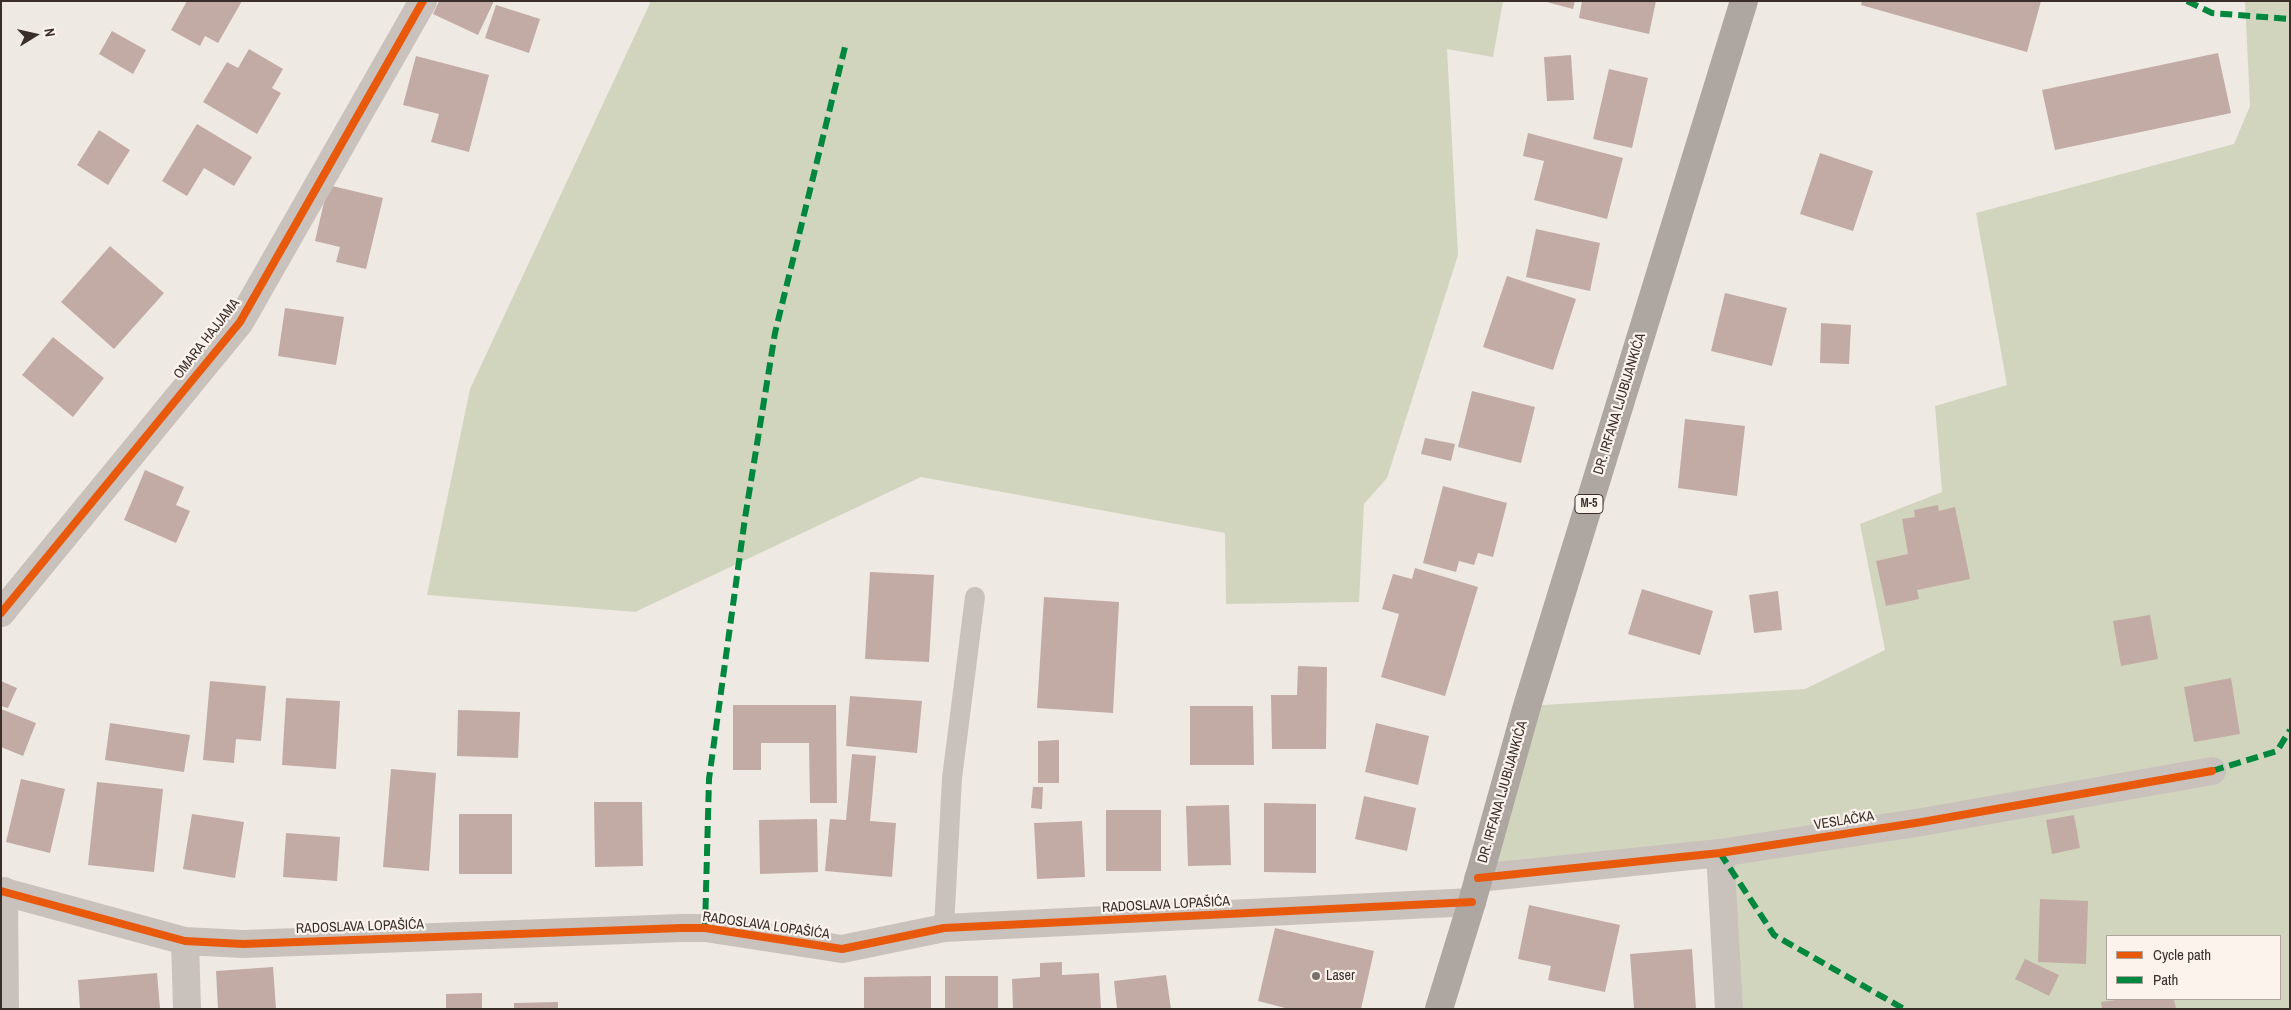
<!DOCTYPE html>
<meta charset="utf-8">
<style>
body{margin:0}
#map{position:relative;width:2291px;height:1010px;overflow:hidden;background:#efe9e4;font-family:"Archivo Narrow",sans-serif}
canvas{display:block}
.frame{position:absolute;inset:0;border:2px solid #3a2e2a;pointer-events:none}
.legend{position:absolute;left:2106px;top:935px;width:175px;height:65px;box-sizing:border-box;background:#fbf3ec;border:1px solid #aea49e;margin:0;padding:6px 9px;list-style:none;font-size:15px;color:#3a2e2a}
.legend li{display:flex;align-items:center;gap:10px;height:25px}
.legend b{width:25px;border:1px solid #aea49e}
.north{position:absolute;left:10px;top:10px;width:50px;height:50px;-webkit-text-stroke:4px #fbf3ec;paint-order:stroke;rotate:80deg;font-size:14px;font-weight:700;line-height:20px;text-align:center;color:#3a2e2a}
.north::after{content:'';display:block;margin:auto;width:18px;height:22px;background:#3a2e2a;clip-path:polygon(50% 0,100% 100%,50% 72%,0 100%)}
</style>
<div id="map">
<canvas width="2291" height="1010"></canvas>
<div class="frame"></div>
<ul class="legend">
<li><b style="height:6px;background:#e8590c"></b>Cycle path</li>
<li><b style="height:6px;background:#00873e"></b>Path</li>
</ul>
<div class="north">N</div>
</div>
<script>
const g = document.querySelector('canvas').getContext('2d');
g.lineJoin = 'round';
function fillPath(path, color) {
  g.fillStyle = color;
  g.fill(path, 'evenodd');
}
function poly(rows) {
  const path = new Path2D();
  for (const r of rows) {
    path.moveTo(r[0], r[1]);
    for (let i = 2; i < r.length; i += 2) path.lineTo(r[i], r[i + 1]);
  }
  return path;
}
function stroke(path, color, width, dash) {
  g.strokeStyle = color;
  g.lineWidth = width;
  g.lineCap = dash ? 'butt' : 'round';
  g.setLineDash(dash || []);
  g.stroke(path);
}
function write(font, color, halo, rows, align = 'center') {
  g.font = font + ' "Archivo Narrow",sans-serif';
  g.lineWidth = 4.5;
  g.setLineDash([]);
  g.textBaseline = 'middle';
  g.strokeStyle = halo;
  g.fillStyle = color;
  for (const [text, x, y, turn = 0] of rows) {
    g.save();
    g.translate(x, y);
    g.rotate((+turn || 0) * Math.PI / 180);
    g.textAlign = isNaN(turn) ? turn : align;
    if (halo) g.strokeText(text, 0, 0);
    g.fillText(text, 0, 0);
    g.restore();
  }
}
fillPath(poly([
 [651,1,1503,1,1493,57,1447,49,1458,255,1387,478,1364,504,1359,602,1226,604,1225,533,921,477,635,612,427,595,470,389],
 [2245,1,2290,1,2290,1009,1729,1009,1720,853,1478,878,1527,706,1805,689,1885,650,1860,524,1942,492,1935,406,2007,385,1976,213,2234,144,2250,106],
 [2107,936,2280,936,2280,999,2107,999]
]), '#d1d5be');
fillPath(poly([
 [187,1,242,1,218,43,205,36,200,46,171,30],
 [439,1,494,1,478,35,433,14],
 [1543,1,1575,1,1573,9],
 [1582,1,1656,1,1649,34,1579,18],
 [1862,1,2041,1,2027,52,1861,5],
 [496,5,540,19,529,53,485,38],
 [112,31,146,50,133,74,99,54],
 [249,49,283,69,272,88,281,93,257,134,203,102,227,62,238,68],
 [2218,53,2231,113,2055,150,2042,90],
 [1571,55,1574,100,1547,101,1544,57],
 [416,56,489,75,469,152,431,142,439,114,403,105],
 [1609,69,1648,78,1632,148,1593,139],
 [197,124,252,157,234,186,204,168,187,196,162,181],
 [99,130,130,150,108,185,77,165],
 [1528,133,1623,158,1607,219,1534,200,1544,161,1523,156],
 [1820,153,1873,171,1853,231,1800,214],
 [328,185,383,198,366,269,336,262,340,247,315,241],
 [1536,229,1600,243,1590,291,1526,277],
 [110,246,164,293,114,349,61,302],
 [1507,276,1576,299,1553,370,1483,347],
 [1725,293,1787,308,1772,366,1711,351],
 [285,308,344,317,336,365,278,356],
 [1821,323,1851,325,1849,364,1820,363],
 [53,337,104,378,73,417,22,375],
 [1472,391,1535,407,1521,463,1458,447],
 [1685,419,1745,426,1737,496,1678,488],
 [1425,438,1455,444,1451,461,1421,454],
 [145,470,184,487,176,505,190,511,176,543,124,520],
 [1443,486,1507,503,1493,557,1478,553,1474,565,1459,561,1456,572,1423,563],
 [1938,505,1939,511,1955,507,1970,579,1917,590,1919,599,1886,606,1876,561,1908,554,1902,519,1915,517,1914,510],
 [1415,568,1478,587,1445,696,1381,677,1399,614,1382,609,1393,574,1412,579],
 [870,572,934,575,929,662,865,659],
 [1642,589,1713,611,1700,655,1628,634],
 [1778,591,1782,630,1754,633,1749,595],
 [1044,597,1119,602,1113,713,1037,708],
 [2150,615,2158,659,2121,666,2113,621],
 [1298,666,1327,667,1326,749,1272,749,1271,695,1297,695],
 [2231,678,2240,734,2194,742,2184,687],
 [1,681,17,688,8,708,1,706],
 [210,681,266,686,261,741,236,739,234,763,203,760],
 [850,696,922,701,917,753,846,746],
 [286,698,340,701,336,769,282,765],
 [733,705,836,705,837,803,810,803,809,743,761,743,761,770,733,770],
 [1190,706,1253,706,1254,765,1190,765],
 [1,709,36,723,23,756,1,747],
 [458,710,520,712,518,758,457,756],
 [110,723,190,735,184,772,105,760],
 [1376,723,1429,736,1418,785,1365,772],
 [1059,740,1059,783,1038,783,1038,741],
 [852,754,876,756,870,821,896,823,892,877,825,871,830,819,846,820],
 [391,769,436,773,429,871,383,867],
 [21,779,65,789,50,853,6,842],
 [97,782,163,789,154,872,88,865],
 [1033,787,1043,787,1042,809,1031,808],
 [1364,796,1416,808,1407,851,1355,839],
 [594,802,642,802,643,866,595,867],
 [1264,803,1316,804,1316,873,1264,872],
 [1229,805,1231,865,1188,866,1186,806],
 [1106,810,1161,810,1161,871,1106,871],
 [192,814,244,822,235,878,183,869],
 [459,814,512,814,512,874,459,874],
 [2074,815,2080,848,2052,854,2046,820],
 [817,819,818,872,760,874,759,820],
 [1082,821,1085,877,1037,879,1034,823],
 [286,833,340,837,337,881,283,877],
 [2040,899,2088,901,2086,964,2038,962],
 [1529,905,1620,925,1605,992,1548,980,1551,966,1518,959],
 [1275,928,1374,951,1361,1009,1289,1009,1258,1001],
 [1692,949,1696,1009,1634,1009,1630,954],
 [2025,959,2059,975,2049,996,2015,979],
 [1062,962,1062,975,1099,973,1101,1009,1013,1009,1012,979,1040,977,1040,963],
 [273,967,276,1009,218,1009,216,971],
 [157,973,160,1009,80,1009,78,980],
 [1166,975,1171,1009,1117,1009,1114,981],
 [931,976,931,1009,864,1009,864,977],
 [945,976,998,976,998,1009,945,1009],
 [482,993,482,1009,446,1009,446,994],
 [2123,999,2174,999,2176,1009,2102,1009,2101,1002],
 [558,1002,558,1009,514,1009,514,1003]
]), '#c3aba5');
stroke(poly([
 [944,928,952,778,975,597]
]), '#c9c1bc', 20);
stroke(poly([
 [1,613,240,322,423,1],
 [1720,853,1729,1009],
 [1478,878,1720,853,1922,822,2212,771],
 [1,891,185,941,243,944,681,928,705,928,842,949,944,928,1472,902],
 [4,891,5,1009],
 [185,941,187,1009]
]), '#c9c1bc', 28);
stroke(poly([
 [1439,1009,1472,902,1527,706,1744,1]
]), '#aea6a1', 28);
stroke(poly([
 [2187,1,2212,13,2290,19],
 [2212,771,2277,751,2290,730],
 [1720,853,1774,935,1904,1009],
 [705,928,709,779,745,518,775,333,845,47]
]), '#00873e', 6, [12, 6]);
stroke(poly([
 [1,613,240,322,423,1],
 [1478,878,1720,853,1922,822,2212,771],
 [1,891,185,941,243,944,681,928,705,928,842,949,944,928,1472,902]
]), '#e8590c', 8);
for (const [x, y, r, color] of [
 [1316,976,5,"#796f6b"]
]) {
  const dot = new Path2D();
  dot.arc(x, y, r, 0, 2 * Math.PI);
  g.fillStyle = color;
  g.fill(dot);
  stroke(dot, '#fbf3ec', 2);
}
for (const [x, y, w] of [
 [1589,504,28]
]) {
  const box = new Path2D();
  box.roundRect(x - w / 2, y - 9.5, w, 19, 4);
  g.fillStyle = '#fbf3ec';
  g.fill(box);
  stroke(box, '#3a2e2a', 1);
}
write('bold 12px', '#3a2e2a', null, [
 ["M-5",1589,504]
]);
write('14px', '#3a2e2a', '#fbf3ec', [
 ["OMARA HAJJAMA",207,339,-52],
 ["DR. IRFANA LJUBIJANKIĆA",1620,404,-73],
 ["DR. IRFANA LJUBIJANKIĆA",1503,792,-74],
 ["VESLAČKA",1844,821,-9],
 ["RADOSLAVA LOPAŠIĆA",1166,905,-3],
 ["RADOSLAVA LOPAŠIĆA",766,926,8],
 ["RADOSLAVA LOPAŠIĆA",360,927,-2]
]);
write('14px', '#3a2e2a', '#fbf3ec', [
 ["Laser",1326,976]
], 'left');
</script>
